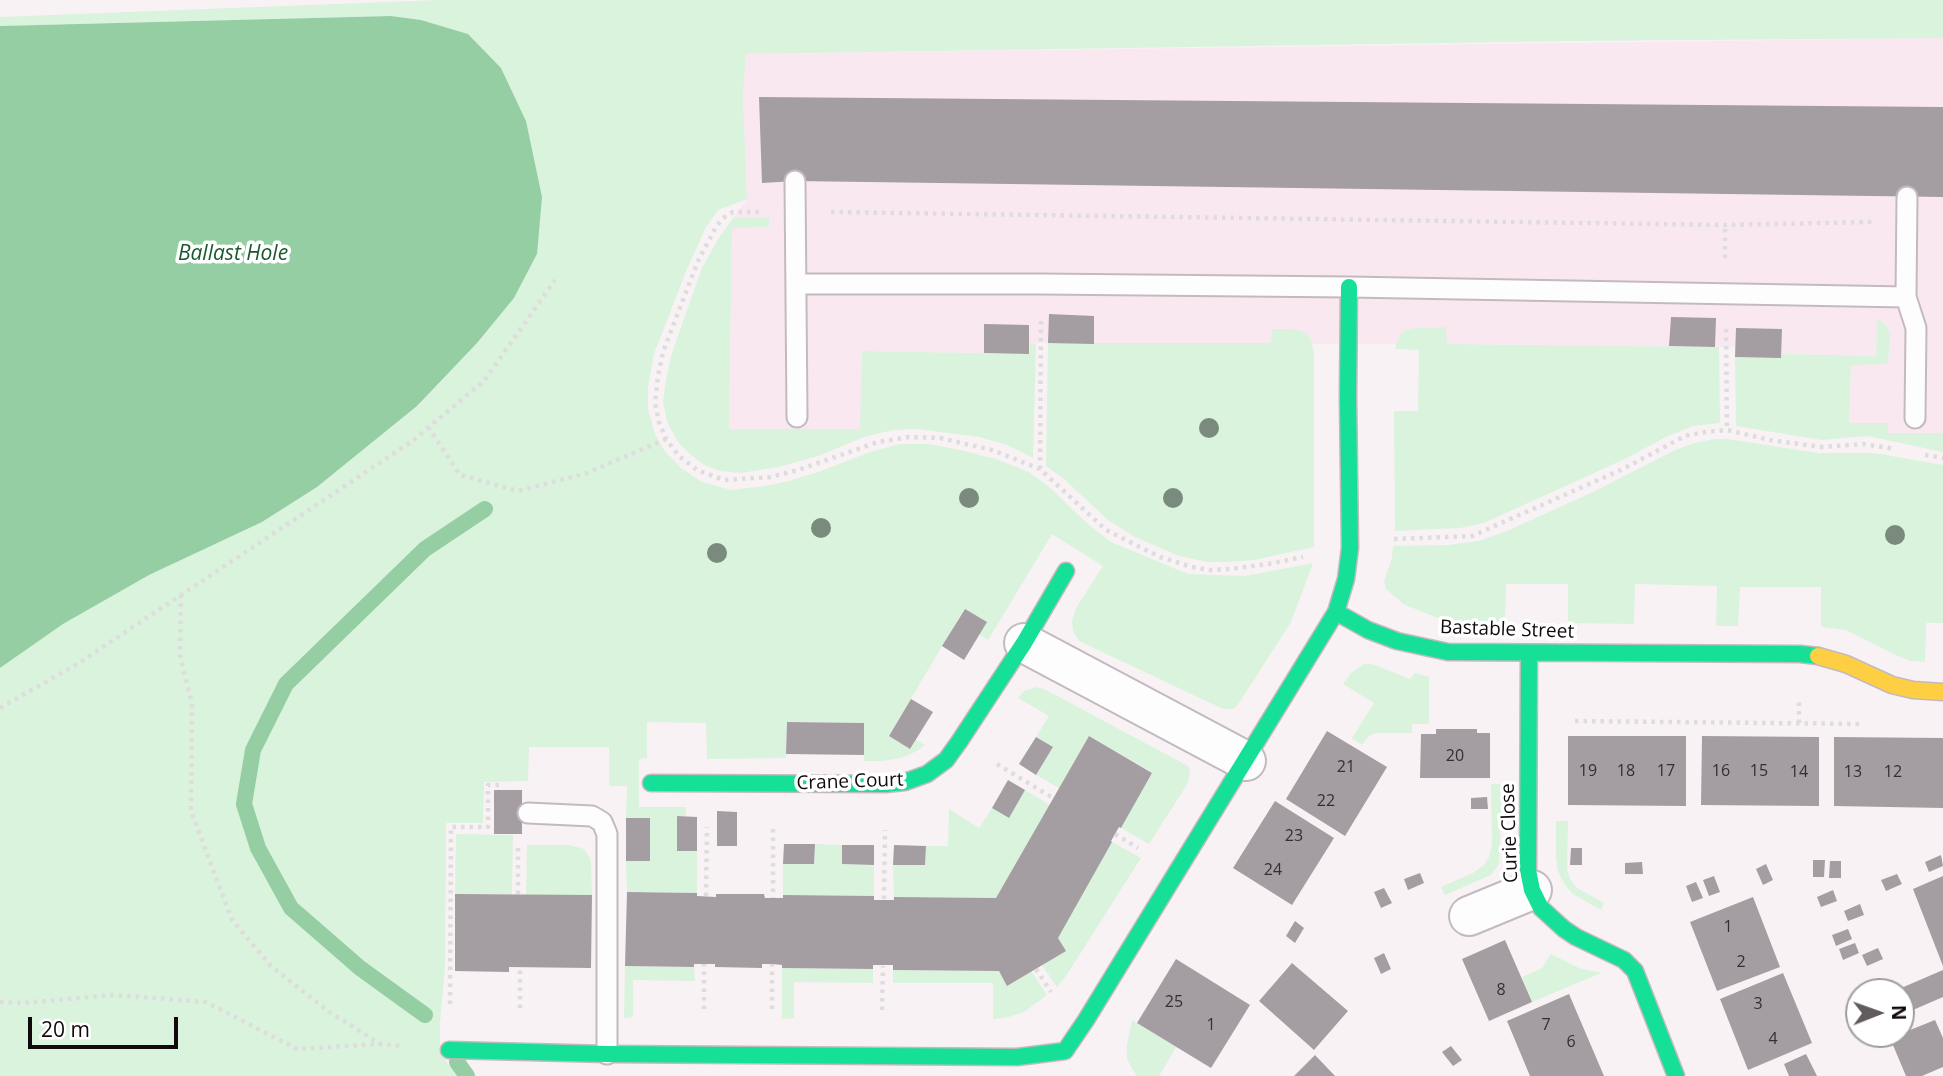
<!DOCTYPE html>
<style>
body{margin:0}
#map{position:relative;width:1943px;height:1076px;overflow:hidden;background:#f8f2f5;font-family:"Open Sans",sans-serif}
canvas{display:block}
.north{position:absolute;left:1845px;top:978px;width:70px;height:70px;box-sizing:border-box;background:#fff;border:2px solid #a09d9e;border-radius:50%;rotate:89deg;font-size:19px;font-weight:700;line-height:28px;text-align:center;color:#12090d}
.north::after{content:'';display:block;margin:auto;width:24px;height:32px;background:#625b5e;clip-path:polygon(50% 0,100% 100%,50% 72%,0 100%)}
.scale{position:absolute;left:28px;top:1017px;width:150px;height:32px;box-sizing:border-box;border:4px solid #12090d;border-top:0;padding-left:9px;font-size:21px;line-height:24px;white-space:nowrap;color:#12090d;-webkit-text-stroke:5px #fff;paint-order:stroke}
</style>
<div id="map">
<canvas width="1943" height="1076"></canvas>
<div class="north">N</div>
<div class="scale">20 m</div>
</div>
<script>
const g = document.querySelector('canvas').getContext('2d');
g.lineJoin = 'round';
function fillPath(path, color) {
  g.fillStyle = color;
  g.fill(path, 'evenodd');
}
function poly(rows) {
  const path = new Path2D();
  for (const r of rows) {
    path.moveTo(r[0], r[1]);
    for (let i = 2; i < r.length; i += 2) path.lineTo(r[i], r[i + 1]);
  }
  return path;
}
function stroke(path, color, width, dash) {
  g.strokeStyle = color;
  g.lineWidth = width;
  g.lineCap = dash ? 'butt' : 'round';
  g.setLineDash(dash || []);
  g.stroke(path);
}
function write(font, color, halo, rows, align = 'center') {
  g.font = font + ' "Open Sans",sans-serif';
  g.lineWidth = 7;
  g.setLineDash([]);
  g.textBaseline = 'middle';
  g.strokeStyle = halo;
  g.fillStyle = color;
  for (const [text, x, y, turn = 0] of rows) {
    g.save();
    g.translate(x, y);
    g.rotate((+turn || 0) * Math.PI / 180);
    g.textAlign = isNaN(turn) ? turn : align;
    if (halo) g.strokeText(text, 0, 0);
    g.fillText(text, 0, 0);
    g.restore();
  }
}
fillPath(poly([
 [1943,38,1943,433,1888,433,1887,423,1849,423,1851,364,1888,364,1890,336,1888,328,1883,322,1878,320,1876,356,1781,354,1781,358,1735,357,1735,347,1447,344,1445,327,1415,328,1399,336,1397,344,1312,344,1310,337,1294,329,1273,329,1272,343,1030,343,1029,354,862,351,861,429,729,429,732,227,733,218,747,199,743,95,746,54]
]), '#fae8f1');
fillPath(poly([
 [438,0,1943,0,1943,38,1570,41,746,54,743,95,747,199,718,210,706,227,685,274,654,354,648,387,648,409,655,434,664,450,681,468,702,482,731,490,765,486,789,481,821,471,870,452,900,444,927,444,956,449,996,459,1029,472,1048,486,1089,525,1111,542,1188,574,1245,576,1313,563,1291,622,1239,703,1233,709,1223,709,1079,641,1073,631,1072,621,1076,608,1103,566,1052,534,988,640,979,634,986,622,964,609,889,736,910,749,916,740,925,745,917,751,901,758,883,761,864,761,864,723,787,722,786,758,707,759,706,723,647,722,647,758,639,759,639,807,686,807,686,816,678,816,677,851,697,851,697,893,627,892,626,861,649,861,650,818,626,818,627,786,609,786,609,747,529,747,528,781,484,782,483,823,446,823,445,967,440,1023,440,1054,458,1076,0,1076,0,668,63,624,149,575,262,522,317,487,417,406,477,343,514,298,537,254,526,121,501,68,468,34,421,20,391,16,0,26,0,17],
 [733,218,769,218,769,227,732,228,729,429,860,429,862,351,1029,354,1030,343,1036,344,1033,458,1007,445,979,437,917,429,893,430,864,437,821,455,779,467,740,473,720,471,704,465,690,454,678,442,667,422,663,402,666,380,671,356,701,270,718,239],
 [1877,320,1883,322,1888,328,1890,336,1888,364,1851,365,1849,423,1888,423,1888,433,1943,433,1943,452,1868,436,1822,440,1736,426,1735,357,1780,358,1781,354,1876,356],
 [1446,327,1447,344,1719,347,1720,423,1693,426,1664,438,1627,458,1484,523,1460,528,1395,531,1394,411,1418,411,1419,350,1395,349,1399,336,1406,330,1415,328],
 [1272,329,1294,329,1304,332,1310,337,1314,352,1314,547,1254,560,1229,562,1208,562,1179,556,1133,536,1108,520,1064,479,1046,466,1048,343,1271,343],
 [1714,439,1727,439,1818,453,1874,453,1943,465,1943,623,1926,623,1925,662,1911,661,1898,656,1846,630,1821,627,1821,587,1740,587,1738,626,1716,626,1717,586,1635,584,1634,624,1568,623,1568,584,1506,584,1505,623,1462,623,1435,617,1403,604,1386,589,1384,581,1392,558,1393,546,1448,545,1479,541,1507,531,1595,491,1675,450,1694,443],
 [1364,664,1372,664,1410,679,1415,673,1429,677,1429,724,1412,724,1412,733,1376,733,1369,736,1362,745,1352,738,1374,703,1343,684,1351,673],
 [1037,687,1046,690,1188,766,1190,771,1188,783,1149,844,1121,828,1152,772,1089,736,1059,788,1036,775,1053,748,1036,737,1049,716,1018,698,1024,691],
 [1491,784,1502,784,1499,864,1491,875,1445,895,1441,887,1473,873,1484,865,1489,857,1492,845],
 [1025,790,1050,805,996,898,894,897,893,865,925,865,926,846,948,846,949,809,979,828,992,808,1009,818],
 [1556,821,1568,821,1567,869,1570,879,1577,888,1604,903,1601,910,1573,894,1565,885,1558,872,1556,858],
 [456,834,513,835,512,894,455,894],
 [1112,842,1141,858,1066,976,1057,987,1042,965],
 [815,844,842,845,843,864,874,865,874,896,783,895,783,864,814,864],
 [527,845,569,845,584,849,591,860,592,895,526,895],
 [1551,954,1579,968,1601,973,1532,1002,1522,977,1542,968],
 [625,966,694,967,695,981,633,980,633,1017,624,1018],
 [782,968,873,969,873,983,794,982,794,1018,782,1019],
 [893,970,999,971,1007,985,1031,971,1047,995,1024,1012,1009,1017,993,1019,993,983,893,983],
 [1132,1020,1176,1047,1159,1076,1137,1076,1132,1069,1127,1058,1127,1045]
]), '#d9f3dd');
fillPath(poly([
 [391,16,421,20,468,34,501,68,526,121,542,197,537,254,514,298,477,343,417,406,317,487,262,522,149,575,63,624,0,668,0,26]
]), '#95cea2');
stroke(poly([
 [425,1015,360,968,291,908,258,848,244,804,253,750,286,684,425,549,485,509],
 [457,1062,467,1076]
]), '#95cea2', 16);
fillPath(poly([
 [759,97,1943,107,1943,197,795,181,762,183],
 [1049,314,1094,316,1094,344,1048,343],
 [1671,317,1716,318,1715,347,1669,346],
 [984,324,1029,325,1029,354,984,353],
 [1736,328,1782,329,1781,358,1735,357],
 [965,609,987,622,964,660,942,646],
 [911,699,933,712,910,749,889,736],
 [787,722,864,723,864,755,786,754],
 [1436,729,1477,729,1477,733,1490,733,1490,778,1420,778,1421,734,1436,734],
 [1327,731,1387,767,1345,836,1286,799],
 [1089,736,1152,773,1121,828,1119,827,1111,841,1112,842,1058,938,1066,951,1007,986,999,971,893,970,893,965,873,965,873,969,782,968,782,965,772,964,762,964,762,968,715,967,715,964,694,964,694,967,625,966,627,892,697,893,697,896,716,897,716,894,764,894,765,898,783,898,783,895,874,896,874,900,894,900,894,897,996,898],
 [1568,736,1686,736,1686,806,1568,805],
 [1702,736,1819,737,1819,806,1701,805],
 [1036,737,1053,747,1036,775,1019,764],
 [1834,737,1943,738,1943,808,1834,806],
 [1008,780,1025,790,1009,818,992,808],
 [494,790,522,790,522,834,494,834],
 [1487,797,1488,809,1471,809,1471,798],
 [1275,801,1334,838,1292,905,1233,868],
 [717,811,737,812,737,846,717,846],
 [677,816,697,817,697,851,677,851],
 [626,818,650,818,650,861,626,861],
 [784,844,815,844,814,864,783,864],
 [842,845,874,845,874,865,842,864],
 [894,845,926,846,925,865,893,865],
 [1571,848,1582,848,1582,865,1570,865],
 [1941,855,1943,866,1929,872,1925,862],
 [1813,860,1825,860,1824,877,1813,877],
 [1830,861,1841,861,1841,878,1829,878],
 [1642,862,1643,874,1625,874,1625,863],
 [1766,864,1773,880,1763,885,1756,869],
 [1420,873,1424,883,1408,890,1404,879],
 [1897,874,1902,884,1886,891,1881,880],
 [1714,876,1720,892,1709,896,1703,880],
 [1943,876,1943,966,1913,889],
 [1696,882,1703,898,1692,902,1686,886],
 [1384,888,1392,903,1381,908,1374,892],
 [1833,890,1837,901,1821,907,1817,897],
 [455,894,592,895,591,968,509,967,509,972,455,971],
 [1753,897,1780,967,1717,991,1690,922],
 [1860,904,1864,915,1848,921,1844,911],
 [1295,921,1304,928,1295,943,1286,936],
 [1848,929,1852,939,1836,946,1832,935],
 [1505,940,1532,1002,1489,1021,1462,959],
 [1855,943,1859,953,1843,960,1839,949],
 [1878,948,1883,959,1867,966,1862,955],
 [1384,953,1391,969,1381,974,1374,958],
 [1176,959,1250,1005,1211,1068,1137,1023],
 [1292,963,1348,1011,1314,1050,1259,1001],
 [1943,970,1943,997,1906,1013,1901,1002,1901,992,1892,992],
 [1783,973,1812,1043,1748,1070,1720,999],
 [1569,994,1604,1076,1530,1076,1507,1021],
 [1935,1020,1943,1038,1943,1067,1922,1076,1906,1076,1890,1038],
 [1451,1046,1462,1060,1453,1066,1442,1052],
 [1806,1054,1817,1076,1789,1076,1784,1064],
 [1315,1055,1335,1076,1294,1076]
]), '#a49da1');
const lane = poly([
 [795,181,797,417],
 [1907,197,1906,297,1916,328,1915,418],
 [797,284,1041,284,1349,287,1906,297],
 [528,813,592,816,602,822,607,834,607,1054]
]);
const street = poly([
 [1024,643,1246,761],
 [1469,916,1532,890]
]);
const fast = poly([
 [1336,612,1368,630,1397,641,1448,652,1800,654,1818,656],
 [1529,653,1528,870,1532,890,1541,908,1564,929,1576,937,1624,960,1635,971,1676,1076],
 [651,783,885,784,905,782,927,774,946,760,959,742,1024,643,1066,571],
 [449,1050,607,1054,1017,1057,1065,1051],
 [1065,1051,1086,1020,1336,612,1346,579,1350,548,1348,398,1349,287]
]);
const slow = poly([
 [1818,656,1846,664,1892,685,1913,690,1943,692]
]);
stroke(lane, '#c3babf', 23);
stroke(street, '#c3babf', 42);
stroke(fast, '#c3babf', 19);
stroke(slow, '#c3babf', 19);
stroke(poly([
 [759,212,733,212,723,218,716,227,698,261,663,352,658,376,655,403,659,422,666,439,679,456,697,470,724,480,770,477,798,470,878,442,909,437,940,438,992,450,1040,469,1106,530,1160,557,1192,567,1210,570,1230,569,1268,564,1303,557],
 [831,212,1725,225,1872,222],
 [1725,258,1725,225],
 [1726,329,1727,430],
 [428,427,460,475,518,491,587,473,666,439],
 [1925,455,1943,458],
 [1040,469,1041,320],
 [1394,539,1472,536,1623,469,1685,436,1705,432,1727,430,1770,440,1822,447,1863,444,1896,449],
 [181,595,180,655,192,704,191,811,232,920,271,966,328,1011,380,1044],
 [0,708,79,663,411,442,484,381,555,280],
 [1575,721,1861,724],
 [1799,723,1799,700],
 [997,764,1053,798],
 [773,829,773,898],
 [1115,834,1138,848],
 [518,848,518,895],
 [706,896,707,827],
 [884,899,885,830],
 [1036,969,1051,992],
 [0,1002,22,1003,113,995,206,1002,297,1049,380,1044,403,1046],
 [450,1004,451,827,488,827,488,785,503,785],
 [520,1008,520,967],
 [704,1009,704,964],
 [772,1009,772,964],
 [882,1010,883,966]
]), '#dedcdd', 4.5, [3.5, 5]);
stroke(lane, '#fefdfe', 19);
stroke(street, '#fefdfe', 38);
stroke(fast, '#16e098', 16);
stroke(slow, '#ffcf43', 16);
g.fillStyle = '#7a8b7e';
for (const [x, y] of [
 [1209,428],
 [969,498],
 [1173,498],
 [821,528],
 [1895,535],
 [717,553]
]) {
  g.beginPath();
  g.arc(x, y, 10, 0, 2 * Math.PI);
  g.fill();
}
write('16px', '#362e32', null, [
 ["20",1455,756],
 ["21",1346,767],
 ["19",1588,771],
 ["18",1626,771],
 ["17",1666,771],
 ["16",1721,771],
 ["15",1759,771],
 ["14",1799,772],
 ["13",1853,772],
 ["12",1893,772],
 ["22",1326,801],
 ["23",1294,836],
 ["24",1273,870],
 ["1",1728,927],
 ["2",1741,962],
 ["8",1501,990],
 ["25",1174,1002],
 ["3",1758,1004],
 ["1",1211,1025],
 ["7",1546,1025],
 ["4",1773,1039],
 ["6",1571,1042]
]);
write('19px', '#12090d', '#fff', [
 ["Bastable Street",1507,630,2],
 ["Crane Court",850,782,-2],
 ["Curie Close",1510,833,-92]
]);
write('italic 21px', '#1c582f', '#fff', [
 ["Ballast Hole",233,254]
]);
</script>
